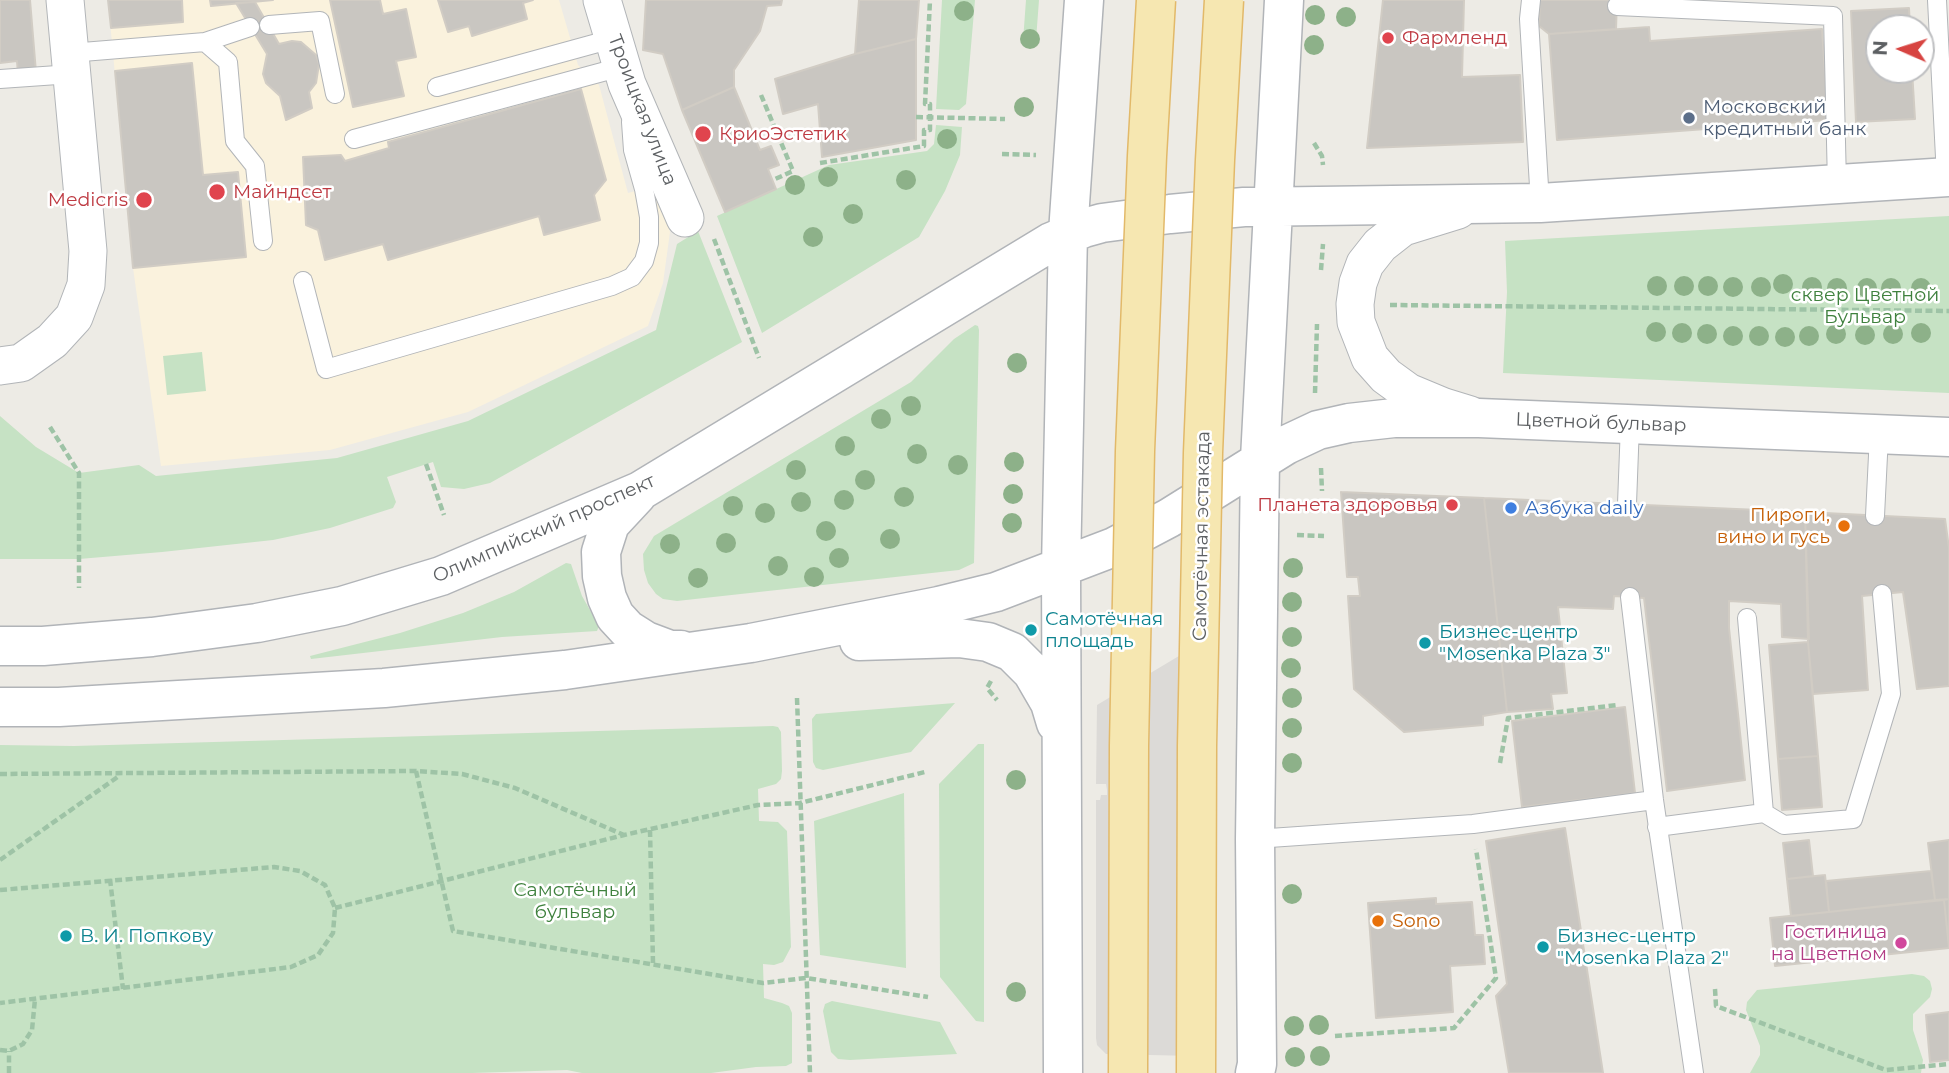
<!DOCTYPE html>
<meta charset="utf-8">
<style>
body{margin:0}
#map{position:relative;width:1949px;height:1073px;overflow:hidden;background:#edebe5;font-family:Montserrat,sans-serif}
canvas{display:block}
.north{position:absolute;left:1865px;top:14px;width:70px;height:70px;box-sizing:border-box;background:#fff;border:2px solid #bebfc1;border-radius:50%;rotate:273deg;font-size:19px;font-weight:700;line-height:28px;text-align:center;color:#5d6063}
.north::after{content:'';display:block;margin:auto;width:24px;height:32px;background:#d74441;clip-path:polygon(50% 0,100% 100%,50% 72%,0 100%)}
</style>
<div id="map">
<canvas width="1949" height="1073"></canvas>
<div class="north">N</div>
</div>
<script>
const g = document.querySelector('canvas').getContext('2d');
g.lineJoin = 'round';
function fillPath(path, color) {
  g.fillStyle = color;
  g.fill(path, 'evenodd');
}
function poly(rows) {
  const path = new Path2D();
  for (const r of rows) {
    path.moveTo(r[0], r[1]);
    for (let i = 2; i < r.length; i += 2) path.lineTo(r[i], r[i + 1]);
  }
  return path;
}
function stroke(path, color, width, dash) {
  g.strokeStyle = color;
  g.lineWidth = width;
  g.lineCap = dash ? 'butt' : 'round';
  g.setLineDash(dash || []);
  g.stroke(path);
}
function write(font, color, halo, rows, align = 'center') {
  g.font = font + ' Montserrat,sans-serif';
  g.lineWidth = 5;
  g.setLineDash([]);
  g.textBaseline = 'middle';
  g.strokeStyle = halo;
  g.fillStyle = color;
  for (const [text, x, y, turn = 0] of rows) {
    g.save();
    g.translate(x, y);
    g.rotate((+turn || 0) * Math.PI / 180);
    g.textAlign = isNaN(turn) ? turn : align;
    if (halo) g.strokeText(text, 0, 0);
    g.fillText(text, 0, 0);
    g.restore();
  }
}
fillPath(poly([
 [108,0,559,0,578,65,599,85,628,193,657,185,670,232,663,283,648,326,468,412,330,450,161,466,133,268]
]), '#faf2dd');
fillPath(poly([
 [1214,635,1194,1056,1106,1054,1097,1045,1096,1038,1096,800,1100,800,1101,795,1107,795,1107,790,1106,784,1096,784,1097,705]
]), '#dcdad7');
fillPath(poly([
 [942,0,975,0,966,104,959,110,936,109],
 [1026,0,1039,0,1036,40,1034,46,1030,47,1026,46,1023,41],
 [936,125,962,127,960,155,945,191,919,237,762,333,717,216,829,165,927,151,934,144],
 [1949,216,1949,393,1503,373,1507,292,1505,241],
 [698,231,742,342,490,483,464,489,441,487,433,462,387,477,396,502,393,508,330,528,273,540,162,552,79,559,0,559,0,416,36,447,79,473,139,465,156,476,337,458,468,421,656,330,677,244],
 [975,325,978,326,979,330,974,563,959,570,677,601,663,599,656,594,648,583,644,570,643,554,654,536,911,382,954,339],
 [202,352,206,391,167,395,163,356],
 [566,563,571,564,582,596,599,626,597,631,502,637,311,659,310,656,400,633,463,613,514,592],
 [955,703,911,752,823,770,816,768,813,762,812,719,816,714],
 [773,726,778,727,781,732,782,771,781,779,776,784,758,789,759,821,778,822,787,831,791,947,783,962,774,965,763,964,764,998,782,1003,789,1006,792,1013,792,1063,786,1066,756,1067,711,1073,582,1073,567,1070,472,1073,0,1073,0,745,74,746],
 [978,744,984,744,984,1022,976,1021,940,977,939,784],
 [904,793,906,968,820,955,814,821],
 [1912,974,1924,976,1930,981,1932,989,1930,997,1913,1014,1913,1030,1923,1060,1921,1073,1750,1073,1760,1055,1760,1046,1746,1010,1747,1002,1757,990],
 [832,1001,940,1022,957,1054,850,1060,838,1059,831,1052,823,1011,825,1004]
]), '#c6e2c4');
const building = poly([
 [0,0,30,0,36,72,18,74,17,61,0,63,0,0],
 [108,0,182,0,183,22,111,28,108,0],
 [210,0,273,0,211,6,210,0],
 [330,0,380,0,383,14,406,9,416,57,396,61,404,96,353,107,330,0],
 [438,0,533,0,523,3,527,19,472,36,469,26,448,32,438,0],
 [646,0,782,0,781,5,767,6,760,31,734,70,734,87,682,110,663,54,643,50,646,0],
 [859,0,919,0,916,39,855,54,859,0],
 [1383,0,1464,0,1462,77,1520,75,1523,142,1367,148,1383,0],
 [1540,0,1617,0,1616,29,1549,34,1539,26,1540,0],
 [255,2,279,44,292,41,301,42,316,55,319,64,316,83,309,92,312,108,286,120,280,96,266,83,263,74,267,54,236,3,255,2],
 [1909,8,1910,28,1879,28,1879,70,1912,70,1915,119,1856,122,1851,11,1909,8],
 [1649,27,1650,41,1822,29,1828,120,1557,140,1549,34,1649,27],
 [916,39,916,140,822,157,818,104,783,114,775,79,855,54,916,39],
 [192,63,203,175,238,172,246,257,133,268,115,71,192,63],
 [734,87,760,150,771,146,779,165,768,169,776,189,725,212,682,110,734,87],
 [581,89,606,180,594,195,600,220,544,235,539,216,388,260,383,244,325,260,318,230,306,225,303,157,341,155,345,161,389,148,388,142,581,89],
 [1341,492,1484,498,1507,712,1483,716,1483,725,1404,732,1354,689,1348,596,1360,596,1358,577,1347,577,1341,492],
 [1484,498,1805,512,1809,639,1782,637,1781,604,1729,601,1729,628,1745,780,1667,791,1644,598,1614,596,1613,609,1558,607,1567,693,1551,694,1553,709,1507,712,1484,498],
 [1805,512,1945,519,1949,548,1949,686,1917,689,1903,592,1862,596,1868,690,1813,694,1808,642,1805,512],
 [1808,642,1818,756,1778,759,1769,645,1808,642],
 [1625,707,1635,793,1522,807,1512,721,1625,707],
 [1818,756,1822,807,1782,810,1778,759,1818,756],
 [1565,828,1603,1073,1509,1073,1496,996,1507,984,1486,841,1565,828],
 [1809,840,1813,876,1787,879,1783,843,1809,840],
 [1949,840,1949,899,1935,900,1928,843,1949,840],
 [1931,871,1935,900,1829,912,1826,881,1931,871],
 [1825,875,1829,912,1791,916,1787,879,1825,875],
 [1436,898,1436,904,1472,902,1475,935,1483,935,1485,964,1450,966,1453,1012,1376,1018,1368,903,1436,898],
 [1949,899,1949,947,1944,900,1949,899],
 [1944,900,1949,948,1775,966,1770,918,1944,900],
 [1949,1012,1949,1060,1930,1062,1926,1015,1949,1012]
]);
fillPath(building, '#c9c6c1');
stroke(building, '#d1ccc4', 2);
const service = poly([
 [1531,0,1529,19,1540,203],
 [1937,0,1946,177],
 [1617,6,1833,16,1837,184],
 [269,25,320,21,335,94],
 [205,42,250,27],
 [70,53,205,42,228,62,235,141,255,166,263,241],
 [0,79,72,74],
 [437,87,612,39],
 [354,139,621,67],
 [303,281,326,369,612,286,632,277,644,261,649,243,649,217,644,189,633,150,631,122],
 [1627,504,1630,424],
 [1875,516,1879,435],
 [1630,597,1654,800,1694,1073],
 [1747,618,1764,813],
 [1657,827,1764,813,1784,825,1853,819,1891,694,1882,594],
 [1255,839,1473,824,1654,800]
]);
const minor = poly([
 [602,0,627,84,685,218],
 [1458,210,1403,227,1380,245,1365,264,1358,283,1355,304,1356,322,1370,358,1386,376,1408,392,1444,407,1470,415],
 [0,366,21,363,52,341,74,317,86,285,88,251,65,0]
]);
const secondary = poly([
 [637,495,610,524,601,552,602,576,607,598,615,616,627,629,646,641,670,650,681,650],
 [859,641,959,638,988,642,1012,652,1032,672,1050,703,1056,723],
 [0,646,43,646,152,637,257,623,342,606,441,576,640,491,1051,242,1084,228,1102,223,1170,214,1244,207,1540,203,1949,177],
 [0,707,59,707,384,688,565,670,751,643,939,606,996,592,1114,547,1169,518,1286,445,1318,430,1349,423,1394,418,1479,418,1949,437],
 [1063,1073,1061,568,1068,233,1084,0],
 [1255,1073,1257,1064,1255,839,1260,459,1284,0]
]);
stroke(service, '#b2b5b8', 20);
stroke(minor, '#b2b5b8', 39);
stroke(secondary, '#b1b4b8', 41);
stroke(poly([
 [761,95,793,171,773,180],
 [916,117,1005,119],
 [1314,143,1322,156,1323,165],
 [1002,154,1036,155],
 [820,163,924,146,924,130,930,130,930,104,925,104,930,0],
 [714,239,759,358],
 [1321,270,1323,244],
 [1390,305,1949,311],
 [1315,393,1317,324],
 [50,427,79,473,79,588],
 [426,464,444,515],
 [1321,468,1322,491],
 [1297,535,1324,536],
 [991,681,987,688,997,700],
 [797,698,810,1073],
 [1500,763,1508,718,1617,705],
 [416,771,453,931,763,983,806,978,928,997],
 [0,774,416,771,462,774,515,788,624,835],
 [650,830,653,963],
 [0,860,119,776],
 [110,879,123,989],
 [0,890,274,867,300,871,325,885,335,908,333,933,318,955,291,967,0,1003],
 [335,908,624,835,758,805,800,803,925,772],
 [1715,989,1716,1006,1886,1070,1949,1064],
 [1335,1036,1454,1028,1496,978,1476,849],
 [0,1050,9,1051,23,1044,32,1030,35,999],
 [9,1073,9,1051]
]), '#9ec3a6', 4.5, [7, 3.5]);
stroke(service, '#fff', 18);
stroke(minor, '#fff', 37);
stroke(secondary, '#fff', 38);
const primaryBridge = poly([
 [1128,1073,1129,746,1135,451,1147,156,1156,0],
 [1196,1073,1197,746,1203,453,1215,160,1224,0]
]);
stroke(primaryBridge, '#e2b969', 41, []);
stroke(primaryBridge, '#f6e7b1', 38);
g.fillStyle = '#8db189';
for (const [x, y] of [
 [964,11],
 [1315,15],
 [1346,17],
 [1030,39],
 [1314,45],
 [1024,107],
 [947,139],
 [828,177],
 [906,180],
 [795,185],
 [853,214],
 [813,237],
 [1783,284],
 [1657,286],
 [1684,286],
 [1708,286],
 [1733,287],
 [1761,287],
 [1812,287],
 [1837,288],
 [1867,288],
 [1891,288],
 [1921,288],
 [1656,332],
 [1682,333],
 [1921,333],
 [1707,334],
 [1836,334],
 [1893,334],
 [1865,335],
 [1733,336],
 [1759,336],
 [1809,336],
 [1785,337],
 [1017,363],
 [911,406],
 [881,419],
 [845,446],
 [917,454],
 [1014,462],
 [958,465],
 [796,470],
 [865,480],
 [1013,494],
 [904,497],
 [844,500],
 [801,502],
 [733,506],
 [765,513],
 [1012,523],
 [826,531],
 [890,539],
 [726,543],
 [670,544],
 [839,558],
 [778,566],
 [1293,568],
 [814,577],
 [698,578],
 [1292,602],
 [1292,637],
 [1291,668],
 [1292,698],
 [1292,728],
 [1292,763],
 [1016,780],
 [1292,894],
 [1016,992],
 [1319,1025],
 [1294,1026],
 [1320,1056],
 [1295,1057]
]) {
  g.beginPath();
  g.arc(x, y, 10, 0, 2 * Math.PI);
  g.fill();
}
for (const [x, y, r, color] of [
 [1388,38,7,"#e0444e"],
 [1689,118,7,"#5c6f8a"],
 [703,134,9,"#e0444e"],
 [217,192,9,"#e0444e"],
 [144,200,9,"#e0444e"],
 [1452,505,7,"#e0444e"],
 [1511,508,7,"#3f7fe0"],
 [1844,526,7,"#e8710a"],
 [1031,630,7,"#0f9aa8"],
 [1425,643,7,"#0f9aa8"],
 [1378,921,7,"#e8710a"],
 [66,936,7,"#0f9aa8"],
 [1901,943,7,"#d1479c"],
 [1543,947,7,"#0f9aa8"]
]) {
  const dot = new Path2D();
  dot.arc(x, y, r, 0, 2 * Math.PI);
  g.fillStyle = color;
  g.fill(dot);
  stroke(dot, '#fff', 2.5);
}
write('19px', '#be3a42', '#fff', [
 ["Фармленд",1402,38],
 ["КриоЭстетик",719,134],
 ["Майндсет",233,192],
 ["Medicris",128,200,"right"],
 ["Планета здоровья",1438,505,"right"]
], 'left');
write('19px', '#4e5e75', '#fff', [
 ["Московский",1703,107],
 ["кредитный банк",1703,129]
], 'left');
write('19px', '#5d6063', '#fff', [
 ["Троицкая улица",642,110,69],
 ["Цветной бульвар",1601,423,2],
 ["Олимпийский проспект",544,529,-24],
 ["Самотёчная эстакада",1202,536,-89]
]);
write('19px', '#3f813e', '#fff', [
 ["сквер Цветной",1865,295],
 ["Бульвар",1865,317],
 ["Самотёчный",575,890],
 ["бульвар",575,912]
]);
write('19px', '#366cbe', '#fff', [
 ["Азбука daily",1525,508]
], 'left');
write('19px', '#c56008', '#fff', [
 ["Пироги,",1830,515],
 ["вино и гусь",1830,537],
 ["Sono",1392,921,"left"]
], 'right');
write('19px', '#0d838f', '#fff', [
 ["Самотёчная",1045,619],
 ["площадь",1045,641],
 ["Бизнес-центр",1439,632],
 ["\"Mosenka Plaza 3\"",1439,654],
 ["В. И. Попкову",80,936],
 ["Бизнес-центр",1557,936],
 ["\"Mosenka Plaza 2\"",1557,958]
], 'left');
write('19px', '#b23c85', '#fff', [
 ["Гостиница",1887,932],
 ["на Цветном",1887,954]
], 'right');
</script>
